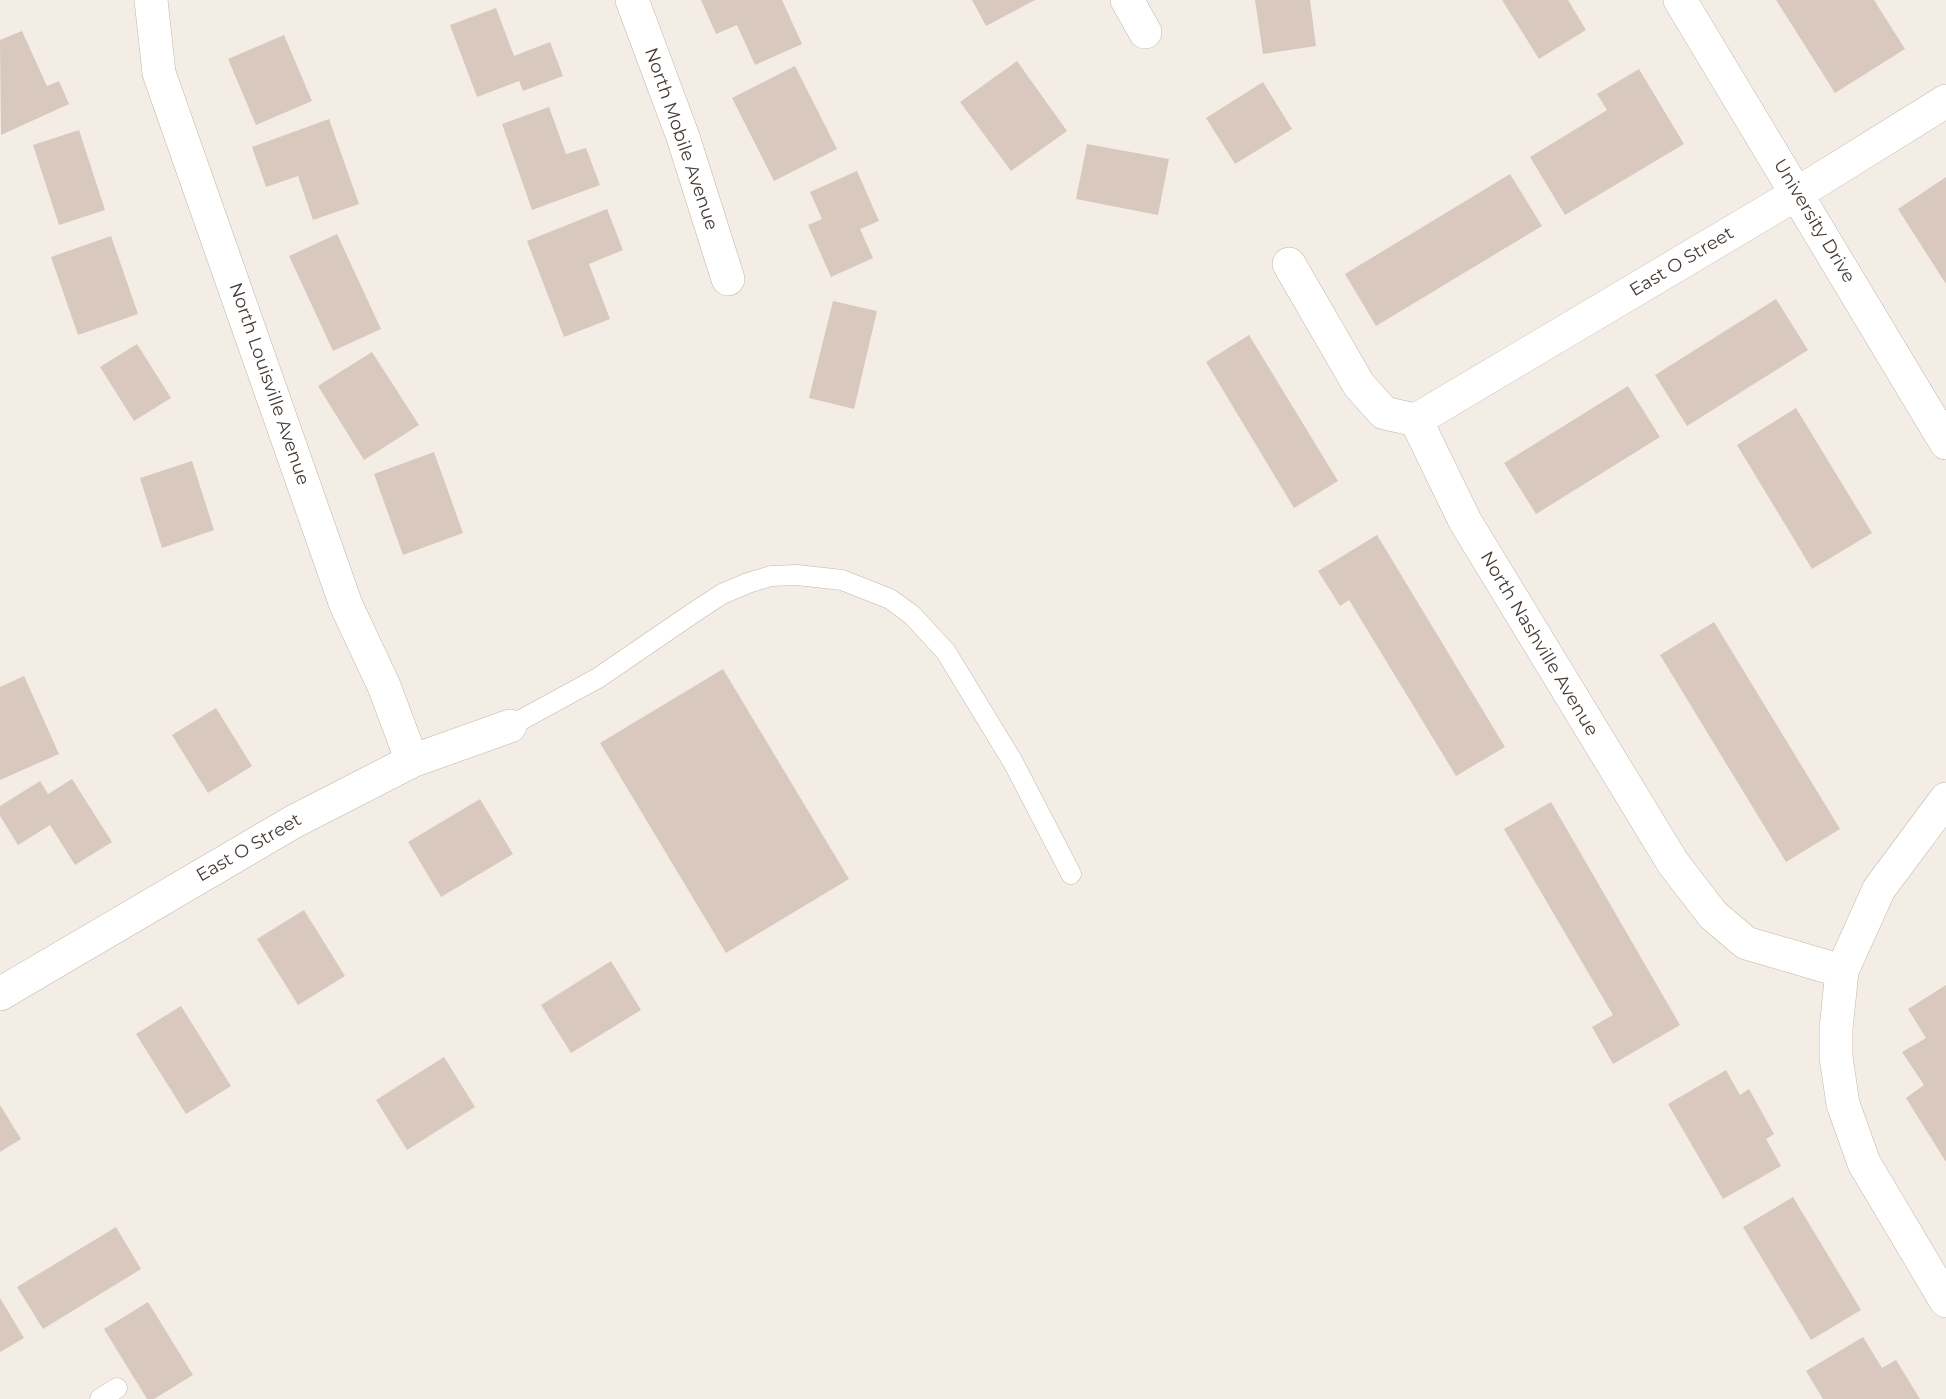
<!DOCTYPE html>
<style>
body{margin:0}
canvas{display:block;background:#f4ede6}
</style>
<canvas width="1946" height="1399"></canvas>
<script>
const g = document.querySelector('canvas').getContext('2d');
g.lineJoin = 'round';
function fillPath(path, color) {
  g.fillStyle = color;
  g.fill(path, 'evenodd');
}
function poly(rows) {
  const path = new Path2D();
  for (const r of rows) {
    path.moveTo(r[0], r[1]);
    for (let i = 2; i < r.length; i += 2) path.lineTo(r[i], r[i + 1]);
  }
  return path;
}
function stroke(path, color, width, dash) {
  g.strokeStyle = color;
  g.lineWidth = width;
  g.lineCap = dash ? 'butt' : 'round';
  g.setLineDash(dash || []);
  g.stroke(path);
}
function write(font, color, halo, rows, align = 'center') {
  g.font = font + ' Montserrat,sans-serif';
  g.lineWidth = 5;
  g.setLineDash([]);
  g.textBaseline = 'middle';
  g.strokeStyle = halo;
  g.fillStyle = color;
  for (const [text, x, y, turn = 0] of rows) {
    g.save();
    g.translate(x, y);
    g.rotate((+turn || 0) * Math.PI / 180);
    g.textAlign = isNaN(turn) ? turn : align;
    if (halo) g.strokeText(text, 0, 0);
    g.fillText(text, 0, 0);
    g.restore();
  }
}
fillPath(poly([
 [701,0,782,0,802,44,755,65,737,25,716,34],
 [972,0,1035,0,986,26],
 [1255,0,1310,0,1316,46,1263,54],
 [1502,0,1568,0,1586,30,1539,59],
 [1776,0,1874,0,1905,49,1835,93],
 [496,8,514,56,550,42,563,76,523,91,519,81,477,97,450,25],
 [22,31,47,86,59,81,69,104,1,135,0,40],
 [284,35,312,101,256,125,228,59],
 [1017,61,1067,131,1011,171,960,102],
 [795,66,837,149,774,181,732,98],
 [1639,69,1684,144,1565,215,1530,157,1607,110,1597,94],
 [1263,82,1292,129,1235,164,1206,118],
 [549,107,566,154,586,148,600,185,532,210,502,124],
 [329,119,359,204,313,220,298,176,266,187,252,147],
 [79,130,105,210,59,225,33,145],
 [1087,144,1169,159,1158,215,1076,199],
 [857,171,879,221,860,229,873,258,831,277,808,225,822,219,810,192],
 [1510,174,1542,226,1376,326,1345,274],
 [1946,177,1946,284,1898,209],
 [607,209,623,250,589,264,610,319,564,337,527,241],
 [337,234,381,329,333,351,289,256],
 [111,236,138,314,78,335,51,257],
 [1776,299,1808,350,1687,426,1655,375],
 [833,301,877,311,854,409,809,398],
 [1249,335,1338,481,1294,508,1206,362],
 [137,344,171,398,134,421,100,367],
 [372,352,419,425,364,460,318,386],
 [1628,386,1660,437,1536,514,1504,463],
 [1796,408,1872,533,1812,569,1737,445],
 [434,452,463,533,403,555,374,474],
 [192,461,214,530,162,548,140,478],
 [1377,535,1505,747,1456,776,1349,600,1340,606,1318,571],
 [1714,622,1840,829,1786,862,1660,655],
 [723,669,849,879,726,953,600,743],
 [24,676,59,754,0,780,0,687],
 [216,708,252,766,208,793,172,735],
 [72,779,112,842,75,865,50,825,18,845,0,816,0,806,40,781,48,794],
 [480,799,513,854,441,897,408,842],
 [1551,802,1680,1025,1613,1064,1592,1027,1613,1015,1504,829],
 [304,910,345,976,298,1005,257,939],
 [611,961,641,1010,571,1053,541,1005],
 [1946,985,1946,1162,1906,1098,1924,1085,1902,1052,1926,1038,1908,1009],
 [181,1006,231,1086,186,1114,136,1034],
 [444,1057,475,1107,407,1150,376,1100],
 [1726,1070,1740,1095,1749,1089,1774,1134,1766,1139,1781,1166,1723,1199,1668,1104],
 [0,1105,21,1139,0,1152],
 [1793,1197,1861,1310,1811,1340,1743,1227],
 [116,1227,141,1269,43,1329,17,1287],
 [0,1298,24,1338,0,1352],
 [148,1302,193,1375,154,1399,147,1399,104,1329],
 [1863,1337,1882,1368,1896,1360,1920,1399,1823,1399,1806,1371]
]), '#d9c8be');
const lane = poly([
 [510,726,598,678,693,613,722,594,748,583,771,576,797,575,842,580,890,599,912,615,946,652,1013,762,1071,874],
 [100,1399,117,1388]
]);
const street = poly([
 [151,0,159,73,346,605,384,686,412,761],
 [632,0,683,137,728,279],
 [1127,0,1145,32],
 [1680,0,1946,443],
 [1289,264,1359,385,1384,413,1416,420,1465,521,1673,863,1713,915,1746,943,1842,971],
 [1416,420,1798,193,1946,101],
 [1946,799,1879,889,1842,971,1836,1029,1836,1057,1843,1104,1864,1163,1946,1301],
 [0,994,293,822,412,761,510,726]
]);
stroke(lane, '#c3b5ab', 21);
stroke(street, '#c3b5ab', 34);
stroke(lane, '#fff', 20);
stroke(street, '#fff', 33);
write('18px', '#473c35', '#fff', [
 ["North Mobile Avenue",681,139,71],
 ["University Drive",1814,221,59],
 ["East O Street",1682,262,-31],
 ["North Louisville Avenue",269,384,71],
 ["North Nashville Avenue",1539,644,59],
 ["East O Street",249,848,-30]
]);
</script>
